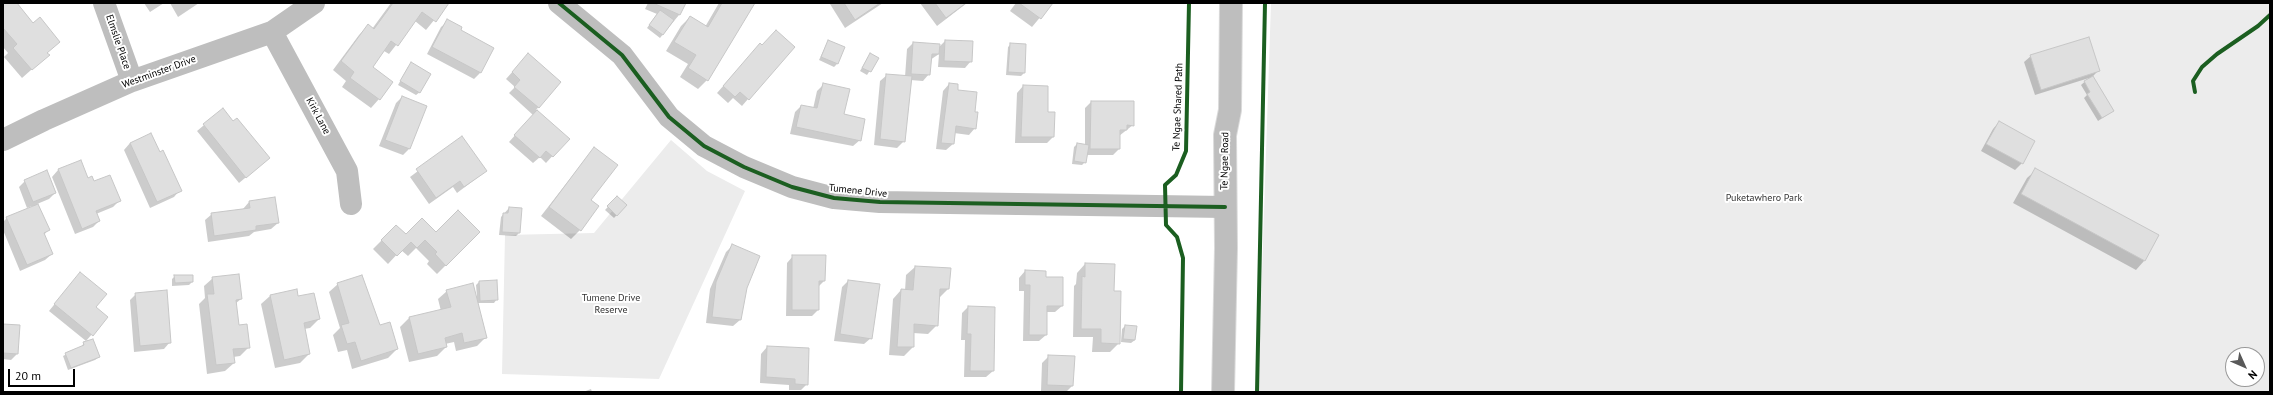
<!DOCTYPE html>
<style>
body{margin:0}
#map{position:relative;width:2273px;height:395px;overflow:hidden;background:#fff;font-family:"PT Sans",sans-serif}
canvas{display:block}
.frame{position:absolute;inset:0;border:4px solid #000;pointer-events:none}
.north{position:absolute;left:2225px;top:347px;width:40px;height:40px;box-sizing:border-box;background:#fff;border:1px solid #999;border-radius:50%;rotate:135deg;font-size:11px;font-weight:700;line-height:16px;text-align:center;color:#000}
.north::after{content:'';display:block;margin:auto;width:14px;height:18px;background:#595959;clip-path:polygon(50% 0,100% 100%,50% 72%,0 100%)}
.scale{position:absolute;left:8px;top:369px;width:67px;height:18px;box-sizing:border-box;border:2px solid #000;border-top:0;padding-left:5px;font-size:12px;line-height:14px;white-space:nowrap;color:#000;-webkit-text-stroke:3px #fff;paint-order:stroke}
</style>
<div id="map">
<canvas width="2273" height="395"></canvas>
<div class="frame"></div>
<div class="north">N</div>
<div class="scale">20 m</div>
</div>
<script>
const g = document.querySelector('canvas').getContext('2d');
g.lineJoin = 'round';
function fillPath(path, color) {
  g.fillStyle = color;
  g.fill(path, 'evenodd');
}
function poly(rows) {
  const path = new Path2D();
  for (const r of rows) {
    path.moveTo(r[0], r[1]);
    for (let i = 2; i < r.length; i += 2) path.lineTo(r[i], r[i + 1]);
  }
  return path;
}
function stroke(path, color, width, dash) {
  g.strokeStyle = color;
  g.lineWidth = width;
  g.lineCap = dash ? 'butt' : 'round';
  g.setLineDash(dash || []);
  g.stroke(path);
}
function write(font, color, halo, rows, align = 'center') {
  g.font = font + ' "PT Sans",sans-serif';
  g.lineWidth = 4;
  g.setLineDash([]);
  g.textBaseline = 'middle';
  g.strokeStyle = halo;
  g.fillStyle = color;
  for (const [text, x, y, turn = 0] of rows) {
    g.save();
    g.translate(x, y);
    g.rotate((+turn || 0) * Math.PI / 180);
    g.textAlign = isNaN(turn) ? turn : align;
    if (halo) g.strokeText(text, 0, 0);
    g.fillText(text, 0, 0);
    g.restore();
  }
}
fillPath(poly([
 [1271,3,2270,3,2270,392,1258,392],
 [2233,355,2257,355,2257,379,2233,379],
 [671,140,707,171,745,191,659,379,502,374,505,235,594,233]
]), '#ececec');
fillPath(poly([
 [3,3,16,3,48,55,22,78,4,57,8,53,3,47],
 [144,3,164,3,150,12],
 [170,3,199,3,178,17],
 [391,3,448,3,426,30,415,21,389,54,384,51,371,67,379,99,371,108,342,87,346,81,333,70,359,35,368,26,372,29],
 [648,3,685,3,679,15,660,38,647,28,657,14,645,9],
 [719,3,754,3,707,80,698,89,680,77,688,64,666,51,681,26,690,17,705,27],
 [831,3,883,3,845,28,830,4],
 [920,3,967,3,937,26],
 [1016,3,1052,3,1032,27,1010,11],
 [448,21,459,31,493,49,480,73,474,79,427,54,441,27],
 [828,41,837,64,834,67,819,60],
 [945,41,971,61,965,68,938,67,939,54,930,60,929,74,923,81,910,80,904,141,897,148,874,145,880,81,887,75,905,77,907,49,913,43,939,47],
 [1011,44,1024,73,1021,76,1006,75,1008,47],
 [754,51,748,99,742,106,733,98,728,103,717,93],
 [870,54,878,58,867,75,860,71],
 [2031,56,2098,71,2092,77,2113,111,2098,121,2084,98,2087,95,2081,85,2089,78,2035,95,2024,62],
 [522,61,560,82,536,110,568,139,546,163,540,157,533,163,509,142,533,115,509,93,515,87,506,79],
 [408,67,420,92,416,95,398,85],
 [949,84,974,113,975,128,969,135,954,133,953,144,946,150,936,149,943,91],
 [823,85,860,140,853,146,790,134,795,112,801,106,813,109,817,91],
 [1023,86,1047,113,1053,137,1047,143,1015,143,1017,93],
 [402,97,425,106,409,149,403,155,379,146,396,103],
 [1091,102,1133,125,1119,136,1119,149,1113,155,1086,155,1085,162,1082,165,1072,164,1074,147,1077,144,1085,145,1085,108],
 [222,110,262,164,239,183,197,131],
 [1999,122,2022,163,2015,170,1981,151,1993,129],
 [462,138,486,171,457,193,453,187,429,204,410,177],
 [130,143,159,153,180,190,174,197,150,208,124,150],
 [594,148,580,230,571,239,541,216],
 [80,161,87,179,119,201,113,207,96,214,99,221,93,227,75,234,52,177,58,170],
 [2036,170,2158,236,2144,261,2136,270,2013,203,2027,178],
 [25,181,55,193,49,199,37,204,48,230,44,235,52,254,45,260,20,271,3,230,3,222,7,218,33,207,32,206,27,208,19,187],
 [617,197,626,205,614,218,605,210],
 [249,202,278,223,271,229,254,232,249,236,208,242,205,220,212,214,243,209],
 [509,208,519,233,516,236,499,235,501,217],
 [396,226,406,236,479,232,437,274,427,264,429,261,416,248,408,256,401,250,388,264,373,249],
 [732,246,746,288,740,320,733,326,706,323,710,289,726,252],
 [793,256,825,256,824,281,818,287,818,310,812,316,786,316,787,263],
 [1085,264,1113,292,1119,343,1110,352,1092,352,1093,337,1073,337,1074,286,1076,284,1077,273],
 [915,267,950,269,948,289,939,298,937,325,928,334,913,333,913,347,904,356,889,355,893,299,901,290,905,291,906,275],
 [1025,271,1045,278,1062,306,1055,312,1046,312,1046,335,1039,341,1023,341,1024,291,1019,291,1019,278],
 [175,276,192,276,192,282,189,285,172,286,172,279],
 [213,278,241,299,235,304,238,326,249,347,240,356,233,357,234,363,225,371,207,374,199,304,205,298,204,286],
 [74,280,95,307,107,317,86,341,49,311],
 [848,281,871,338,864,344,834,341,842,287],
 [479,282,497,299,494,303,477,303,486,337,477,346,456,351,454,342,445,344,446,347,437,356,409,362,400,327,409,318,441,311,438,299,447,291,477,297,476,285],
 [338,284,380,326,397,349,388,358,352,369,347,350,338,352,333,335,340,328,329,292],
 [136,294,170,342,164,349,134,352,130,300],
 [270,296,297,298,319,319,310,328,304,329,309,354,300,363,275,368,261,304],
 [968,307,993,371,986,377,964,377,965,340,961,340,962,313],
 [3,325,17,354,11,360,3,359],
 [1125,326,1135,340,1131,343,1121,342,1122,329],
 [84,343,99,357,95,360,68,370,63,356,81,347],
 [767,347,807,384,801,390,789,390,789,385,760,383,761,354],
 [1049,356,1072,386,1066,392,1041,391,1042,363],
 [591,389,592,392,583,392]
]), '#0003');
const building = poly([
 [3,3,17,3,33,23,40,17,60,42,47,53,50,55,32,70,13,48,17,44,3,28,3,3],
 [393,3,449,3,436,22,422,12,398,46,391,41,373,67,393,82,380,100,350,78,354,72,341,61,368,24,374,29,393,3],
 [653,3,686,3,680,15,653,3],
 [722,3,755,3,708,81,688,68,696,55,674,42,690,16,708,27,722,3],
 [844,3,880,3,855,20,844,3],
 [935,3,966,3,946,18,935,3],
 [1019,3,1053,3,1041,19,1019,3],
 [660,10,674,20,663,35,649,25,660,10],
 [447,19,462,27,461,30,494,48,481,73,432,47,447,19],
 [776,30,795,47,749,100,740,92,735,97,723,86,760,43,762,45,776,30],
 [2089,37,2100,71,2041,90,2030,55,2089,37],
 [828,40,845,47,838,64,821,57,828,40],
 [945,40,973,41,972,62,944,61,945,40],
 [913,42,940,44,939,54,932,54,930,75,911,74,913,42],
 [1010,43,1026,44,1025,73,1008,72,1010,43],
 [528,53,561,82,539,108,514,87,520,80,512,72,528,53],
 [870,53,879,58,871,72,862,68,870,53],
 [411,62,431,74,420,93,400,81,411,62],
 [886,74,912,76,905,142,880,139,886,74],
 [2093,76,2114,111,2102,118,2087,94,2090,92,2084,81,2093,76],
 [823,83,850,89,844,114,865,119,861,141,796,127,801,105,817,108,823,83],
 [949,83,958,84,958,90,977,92,975,112,978,112,976,129,956,126,954,144,941,143,949,83],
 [1023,85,1048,86,1048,112,1055,112,1054,137,1021,137,1023,85],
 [402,96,427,106,410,149,385,140,402,96],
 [1091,101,1134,101,1134,126,1127,125,1127,130,1120,130,1120,149,1090,149,1091,101],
 [223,108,233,121,237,118,270,158,246,178,203,124,223,108],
 [537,110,570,139,553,157,546,151,540,158,514,135,537,110],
 [1999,121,2035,141,2023,164,1986,144,1999,121],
 [151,133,160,152,163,150,182,191,157,202,130,143,151,133],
 [462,136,487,171,464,187,460,181,436,198,416,169,462,136],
 [1077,143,1089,145,1086,163,1074,161,1077,143],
 [594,147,618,165,591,200,599,206,581,231,549,207,594,147],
 [81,160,88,178,92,176,94,181,110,175,121,201,96,211,100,221,82,229,58,169,81,160],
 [2035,168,2159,235,2145,261,2021,194,2035,168],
 [47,170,56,193,33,202,24,180,47,170],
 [617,196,627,205,617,216,607,206,617,196],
 [275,197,279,223,256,226,256,230,214,236,211,213,250,208,249,201,275,197],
 [38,204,50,230,44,233,53,254,27,265,6,217,38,204],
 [509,207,522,208,520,233,502,232,503,213,508,213,509,207],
 [458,210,480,232,446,266,435,254,437,252,425,240,417,248,411,242,397,256,381,240,396,225,406,234,422,218,436,232,458,210],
 [732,244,760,256,747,288,741,320,712,317,716,282,732,244],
 [792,255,826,255,825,281,819,281,819,310,792,310,792,255],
 [1085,263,1115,264,1114,291,1121,291,1120,344,1101,343,1101,329,1081,329,1082,276,1085,277,1085,263],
 [915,266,951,268,949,289,940,289,938,326,914,324,914,347,897,347,901,289,913,290,915,266],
 [1025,270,1046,271,1046,277,1063,277,1063,306,1047,306,1047,335,1029,335,1030,285,1025,285,1025,270],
 [80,272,107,294,96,307,108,317,93,336,54,304,80,272],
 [239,274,242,299,236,300,239,325,247,324,250,348,233,349,235,363,216,365,207,294,214,294,212,277,239,274],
 [174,275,193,275,193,282,175,283,174,275],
 [362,275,380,325,390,322,398,349,361,361,355,342,347,344,341,325,349,323,337,283,362,275],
 [497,280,498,300,480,301,479,281,497,280],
 [848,280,880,284,872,339,840,334,848,280],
 [473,283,487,338,464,343,462,333,445,338,447,347,418,354,409,317,451,307,446,290,473,283],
 [297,289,298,296,314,293,320,319,304,323,310,354,284,360,270,295,297,289],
 [167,290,171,343,140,346,135,293,167,290],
 [968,306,995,307,994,371,970,371,971,334,967,334,968,306],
 [3,324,20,325,18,354,3,353,3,324],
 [1125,325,1137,326,1135,340,1123,339,1125,325],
 [93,339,100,357,71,368,65,353,84,345,83,342,93,339],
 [767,346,809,348,808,385,795,384,795,379,766,377,767,346],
 [1048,355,1075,356,1073,386,1047,385,1048,355]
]);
fillPath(building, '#dfdfdf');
stroke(building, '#c7c7c7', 1);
const highway = poly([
 [1223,392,1226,248,1225,135,1230,110,1231,3]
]);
stroke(highway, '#dbdbdb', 24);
stroke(poly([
 [104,3,132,81],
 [559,3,622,55,669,117,704,146,744,167,792,187,834,198,880,202,1225,207],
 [272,32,347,171,351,204],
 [3,140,44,120,132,81,272,32,314,3]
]), '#bebebe', 22);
stroke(highway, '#bebebe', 22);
stroke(poly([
 [559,3,622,55,669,117,704,146,744,167,792,187,834,198,880,202,1225,207],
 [2195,92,2193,81,2202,67,2217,54,2258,26,2270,15],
 [1181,392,1183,258,1177,237,1166,225,1165,185,1176,175,1186,151,1189,3],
 [1257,392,1265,3]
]), '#1b5e20', 4);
write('10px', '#000', '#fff', [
 ["Elmslie Place",118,42,71],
 ["Westminster Drive",159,72,-20],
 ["Te Ngae Shared Path",1178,107,-88],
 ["Kirk Lane",318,116,62],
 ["Te Ngae Road",1225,161,-89],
 ["Tumene Drive",858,191,6]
]);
write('10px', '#333', '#fff', [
 ["Puketawhero Park",1764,198],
 ["Tumene Drive",611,298],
 ["Reserve",611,310]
]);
</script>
